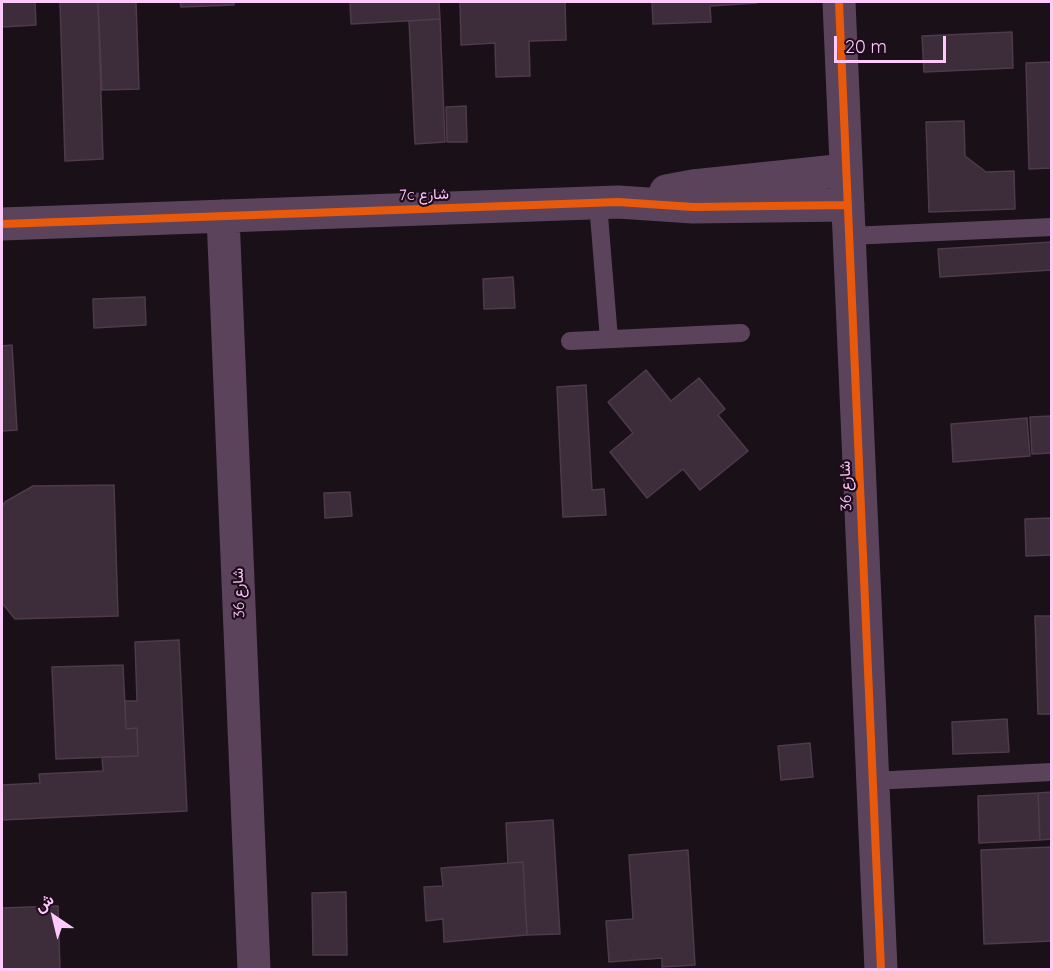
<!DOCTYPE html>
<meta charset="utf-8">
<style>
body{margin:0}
#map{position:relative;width:1053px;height:971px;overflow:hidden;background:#1a1018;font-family:Quicksand,Vazirmatn,sans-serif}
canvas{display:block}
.frame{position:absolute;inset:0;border:3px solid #ffc9fc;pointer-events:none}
.north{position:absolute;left:24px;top:887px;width:60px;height:60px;-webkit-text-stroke:4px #1e0c1c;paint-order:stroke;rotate:325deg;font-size:16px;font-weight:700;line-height:24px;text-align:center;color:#ffc9fc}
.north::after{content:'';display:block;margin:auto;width:21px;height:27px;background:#ffc9fc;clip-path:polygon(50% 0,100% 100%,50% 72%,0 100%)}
.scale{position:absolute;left:834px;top:36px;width:112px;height:27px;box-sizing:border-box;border:3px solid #ffc9fc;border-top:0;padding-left:8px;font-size:18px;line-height:21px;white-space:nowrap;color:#ffc9fc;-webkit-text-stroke:4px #1e0c1c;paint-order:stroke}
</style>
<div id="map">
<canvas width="1053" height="971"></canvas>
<div class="frame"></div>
<div class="north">ش</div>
<div class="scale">20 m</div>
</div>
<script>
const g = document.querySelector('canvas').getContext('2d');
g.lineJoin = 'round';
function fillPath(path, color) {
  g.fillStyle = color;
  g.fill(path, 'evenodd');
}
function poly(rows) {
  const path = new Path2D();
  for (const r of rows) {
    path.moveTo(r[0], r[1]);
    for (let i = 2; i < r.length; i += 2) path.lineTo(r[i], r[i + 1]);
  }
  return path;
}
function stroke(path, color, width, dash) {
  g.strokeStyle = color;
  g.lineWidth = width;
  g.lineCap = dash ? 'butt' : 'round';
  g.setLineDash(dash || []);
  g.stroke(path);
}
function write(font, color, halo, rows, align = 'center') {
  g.font = font + ' Quicksand,Vazirmatn,sans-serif';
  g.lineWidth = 4.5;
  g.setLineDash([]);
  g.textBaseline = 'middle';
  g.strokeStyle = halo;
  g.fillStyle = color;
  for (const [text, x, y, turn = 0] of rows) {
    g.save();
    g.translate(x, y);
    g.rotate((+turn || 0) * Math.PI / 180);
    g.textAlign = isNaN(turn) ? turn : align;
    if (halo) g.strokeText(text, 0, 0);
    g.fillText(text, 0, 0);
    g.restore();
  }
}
const building = poly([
 [2,2,35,2,36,25,2,27,2,2],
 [60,2,98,2,103,159,65,161,60,2],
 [98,2,136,2,139,89,102,90,98,2],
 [180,2,234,2,234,5,181,7,180,2],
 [350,2,439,2,440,19,351,24,350,2],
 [460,2,565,2,566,40,529,41,530,76,496,77,495,43,461,45,460,2],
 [652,2,757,2,757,3,710,6,711,22,653,24,652,2],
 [440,19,445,142,415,144,409,21,440,19],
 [1012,32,1013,68,924,72,922,36,1012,32],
 [1052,62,1052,168,1029,169,1026,63,1052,62],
 [466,106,467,142,447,142,446,107,466,106],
 [964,121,965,156,986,172,1014,171,1015,209,929,212,926,122,964,121],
 [1052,242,1052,270,940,277,938,249,1052,242],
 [513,277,515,308,484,309,483,279,513,277],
 [145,297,146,325,94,328,93,299,145,297],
 [12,345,17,430,2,431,2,346,12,345],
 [646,370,671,401,699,378,725,409,718,415,748,451,700,490,683,469,647,498,610,452,633,433,608,402,646,370],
 [586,385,592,490,604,489,606,515,563,517,557,387,586,385],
 [1052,416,1052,453,1032,454,1030,417,1052,416],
 [1027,418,1030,456,953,462,951,424,1027,418],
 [114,485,118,616,15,619,2,603,2,507,5,502,33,486,114,485],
 [350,492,352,516,325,518,324,493,350,492],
 [1052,518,1052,555,1026,556,1025,519,1052,518],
 [1035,616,1052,616,1052,714,1038,714,1035,616],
 [179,640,187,811,2,820,2,785,40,783,39,774,103,771,102,757,138,756,137,728,126,729,125,701,137,701,135,642,179,640],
 [123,665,126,729,137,728,138,756,56,759,52,667,123,665],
 [1007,719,1009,752,953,754,952,722,1007,719],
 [810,743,813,777,781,780,778,746,810,743],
 [1052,792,1052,839,1040,840,1038,793,1052,792],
 [1038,793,1040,840,979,843,978,796,1038,793],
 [553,820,560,934,527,935,523,862,508,863,506,823,553,820],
 [1052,847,1052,941,984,944,981,850,1052,847],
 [688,850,695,965,662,967,662,958,609,962,606,921,633,919,629,855,688,850],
 [523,862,527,935,444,942,443,919,426,921,424,887,443,886,441,868,523,862],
 [346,892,347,955,313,955,312,893,346,892],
 [58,906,60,970,2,970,2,908,58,906]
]);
fillPath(building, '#3d2c3a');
stroke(building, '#4f3a4c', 1.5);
stroke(poly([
 [598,203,609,339],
 [849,236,1052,227],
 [570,341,741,333],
 [872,781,1052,772]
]), '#5b445b', 18);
stroke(poly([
 [839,2,881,970],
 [666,191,693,186,846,170],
 [223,216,254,970],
 [2,224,618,202,693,207,848,205]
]), '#5b445b', 33);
stroke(poly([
 [839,2,881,970],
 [2,224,618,202,693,207,848,205]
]), '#e8590c', 8);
write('15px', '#ffc9fc', '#1e0c1c', [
 ["7c شارع",424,195,-2],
 ["شارع 36",846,486,-92],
 ["شارع 36",239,593,-92]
]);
</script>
